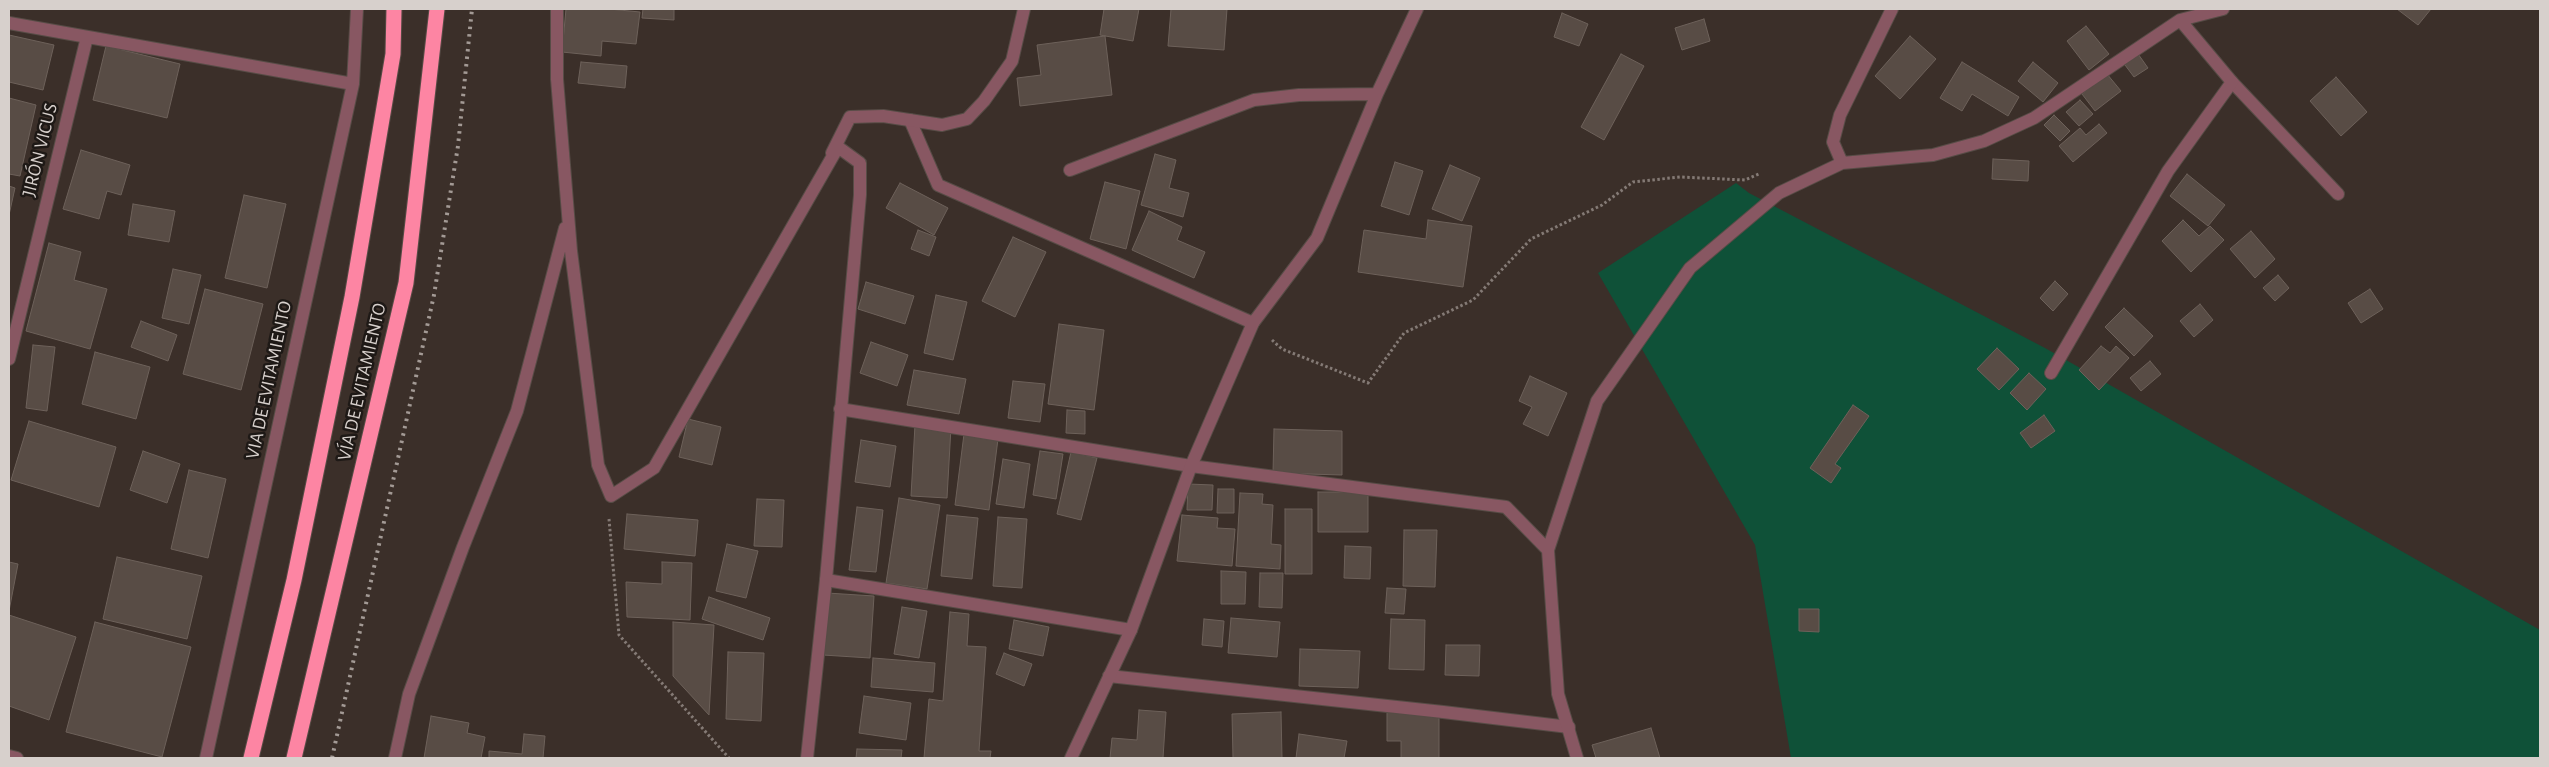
<!DOCTYPE html>
<meta charset="utf-8">
<style>
body{margin:0}
#map{position:relative;width:2549px;height:767px;overflow:hidden;background:#3b2f29;font-family:"Alegreya Sans",sans-serif}
canvas{display:block}
.frame{position:absolute;inset:0;border:10px solid #d7d0cc;pointer-events:none}
</style>
<div id="map">
<canvas width="2549" height="767"></canvas>
<div class="frame"></div>
</div>
<script>
const g = document.querySelector('canvas').getContext('2d');
g.lineJoin = 'round';
function fillPath(path, color) {
  g.fillStyle = color;
  g.fill(path, 'evenodd');
}
function poly(rows) {
  const path = new Path2D();
  for (const r of rows) {
    path.moveTo(r[0], r[1]);
    for (let i = 2; i < r.length; i += 2) path.lineTo(r[i], r[i + 1]);
  }
  return path;
}
function stroke(path, color, width, dash) {
  g.strokeStyle = color;
  g.lineWidth = width;
  g.lineCap = dash ? 'butt' : 'round';
  g.setLineDash(dash || []);
  g.stroke(path);
}
function write(font, color, halo, rows, align = 'center') {
  g.font = font + ' "Alegreya Sans",sans-serif';
  g.lineWidth = 5;
  g.setLineDash([]);
  g.textBaseline = 'middle';
  g.strokeStyle = halo;
  g.fillStyle = color;
  for (const [text, x, y, turn = 0] of rows) {
    g.save();
    g.translate(x, y);
    g.rotate((+turn || 0) * Math.PI / 180);
    g.textAlign = isNaN(turn) ? turn : align;
    if (halo) g.strokeText(text, 0, 0);
    g.fillText(text, 0, 0);
    g.restore();
  }
}
fillPath(poly([
 [1736,183,1749,193,2045,348,2540,630,2540,758,1791,758,1755,545,1598,273]
]), '#0f5138');
const building = poly([
 [566,9,609,9,640,12,636,44,602,41,601,56,562,52,566,9],
 [643,9,674,9,674,20,642,18,643,9],
 [1104,9,1139,9,1133,41,1100,35,1104,9],
 [1171,9,1227,9,1224,50,1168,46,1171,9],
 [2397,9,2431,9,2418,25,2397,9],
 [1562,13,1588,24,1579,46,1554,37,1562,13],
 [1704,19,1710,41,1682,50,1675,28,1704,19],
 [2086,26,2109,54,2089,70,2067,41,2086,26],
 [9,35,54,45,43,90,9,82,9,35],
 [1105,36,1112,95,1020,106,1017,78,1041,75,1037,45,1105,36],
 [1910,36,1936,59,1900,99,1875,76,1910,36],
 [106,46,180,64,167,118,93,100,106,46],
 [2136,51,2148,68,2134,77,2122,61,2136,51],
 [1621,54,1644,66,1604,140,1581,127,1621,54],
 [581,62,627,66,625,88,578,83,581,62],
 [1962,62,2019,97,2008,116,1972,94,1962,111,1940,98,1962,62],
 [2033,62,2058,83,2043,102,2018,81,2033,62],
 [2107,74,2121,91,2095,111,2082,94,2107,74],
 [2336,77,2367,112,2341,136,2310,101,2336,77],
 [9,98,36,105,20,176,9,174,9,98],
 [2080,100,2093,114,2079,126,2066,112,2080,100],
 [2054,115,2070,131,2060,141,2044,125,2054,115],
 [2099,124,2107,133,2073,162,2059,146,2080,128,2086,135,2099,124],
 [81,150,130,165,121,195,107,191,99,219,63,209,81,150],
 [1155,154,1176,160,1169,188,1189,193,1183,217,1141,205,1155,154],
 [1993,159,2029,161,2028,181,1992,179,1993,159],
 [1395,162,1423,171,1409,215,1381,206,1395,162],
 [1450,165,1480,178,1462,221,1432,209,1450,165],
 [2187,174,2225,205,2208,226,2170,196,2187,174],
 [1105,182,1140,191,1126,249,1090,239,1105,182],
 [900,183,948,208,934,235,886,208,900,183],
 [9,186,15,188,9,215,9,186],
 [244,195,286,204,267,288,225,278,244,195],
 [133,204,175,211,169,242,128,235,133,204],
 [1149,211,1182,227,1177,240,1205,252,1194,278,1132,250,1149,211],
 [1428,220,1472,226,1463,287,1358,272,1364,230,1426,239,1428,220],
 [2183,220,2199,236,2210,226,2224,240,2191,272,2162,241,2183,220],
 [918,230,936,237,929,256,911,249,918,230],
 [2251,231,2275,259,2255,278,2230,249,2251,231],
 [1013,237,1046,252,1015,317,982,301,1013,237],
 [49,243,81,252,74,280,107,289,90,349,26,331,49,243],
 [173,269,201,275,189,324,162,318,173,269],
 [2278,275,2289,288,2275,301,2263,288,2278,275],
 [2055,281,2068,294,2053,311,2040,298,2055,281],
 [866,282,914,296,905,324,858,309,866,282],
 [205,289,263,304,241,390,183,374,205,289],
 [2370,289,2383,309,2361,323,2348,303,2370,289],
 [936,295,967,302,953,360,924,353,936,295],
 [2200,304,2213,320,2194,337,2180,321,2200,304],
 [2124,308,2153,336,2134,356,2105,327,2124,308],
 [141,321,177,335,168,361,131,347,141,321],
 [1059,324,1104,330,1094,410,1048,404,1059,324],
 [871,342,908,355,897,386,860,373,871,342],
 [33,345,55,347,47,411,26,408,33,345],
 [2101,346,2110,353,2116,346,2129,358,2099,390,2079,370,2101,346],
 [1997,348,2019,369,1999,390,1977,369,1997,348],
 [95,352,150,367,136,419,82,404,95,352],
 [2150,361,2161,374,2141,391,2130,378,2150,361],
 [914,370,966,379,959,414,907,405,914,370],
 [2029,373,2046,389,2027,410,2010,393,2029,373],
 [1530,376,1567,393,1548,436,1523,424,1532,407,1519,401,1530,376],
 [1013,381,1045,384,1040,422,1008,418,1013,381],
 [1853,405,1869,416,1835,464,1841,468,1831,483,1810,468,1853,405],
 [1067,410,1085,411,1085,434,1066,433,1067,410],
 [2044,415,2055,431,2031,448,2020,433,2044,415],
 [688,419,721,427,712,465,679,457,688,419],
 [29,421,116,447,99,507,11,480,29,421],
 [915,425,951,427,947,498,911,496,915,425],
 [1274,429,1342,431,1342,475,1273,473,1274,429],
 [964,434,998,439,989,510,955,505,964,434],
 [861,440,896,446,890,487,855,482,861,440],
 [143,451,180,464,167,503,130,490,143,451],
 [1040,451,1063,454,1056,499,1033,495,1040,451],
 [1071,452,1097,458,1081,520,1057,514,1071,452],
 [1003,459,1030,464,1024,508,996,504,1003,459],
 [189,470,226,479,208,558,171,549,189,470],
 [1188,484,1213,485,1212,510,1187,510,1188,484],
 [1218,489,1234,489,1234,513,1217,513,1218,489],
 [1318,492,1368,492,1368,532,1318,532,1318,492],
 [1240,493,1263,494,1262,504,1273,505,1271,544,1281,545,1280,569,1236,566,1240,493],
 [899,498,940,505,927,589,886,583,899,498],
 [757,499,784,500,782,547,754,546,757,499],
 [857,507,883,510,876,572,849,570,857,507],
 [1285,509,1312,509,1312,574,1285,574,1285,509],
 [627,514,698,520,695,556,624,549,627,514],
 [947,515,978,518,972,579,941,576,947,515],
 [1182,515,1218,518,1217,528,1235,529,1232,566,1177,561,1182,515],
 [998,517,1027,519,1022,588,993,586,998,517],
 [1404,530,1437,530,1435,587,1403,586,1404,530],
 [727,544,758,551,746,598,716,591,727,544],
 [1345,546,1371,547,1370,579,1344,578,1345,546],
 [117,557,202,576,187,639,103,619,117,557],
 [9,562,18,564,9,611,9,562],
 [662,562,692,563,690,620,627,617,626,582,662,584,662,562],
 [1221,571,1246,572,1245,604,1221,604,1221,571],
 [1260,573,1283,573,1282,608,1259,607,1260,573],
 [1387,588,1406,589,1404,614,1385,613,1387,588],
 [827,593,874,596,870,658,823,655,827,593],
 [709,597,770,618,763,640,702,619,709,597],
 [902,607,927,611,919,658,894,654,902,607],
 [1799,609,1819,609,1819,632,1799,631,1799,609],
 [950,612,969,614,967,646,986,647,979,751,991,751,990,758,924,758,929,699,943,701,950,612],
 [9,615,76,637,49,720,9,706,9,615],
 [1231,618,1280,622,1277,657,1228,653,1231,618],
 [1204,619,1224,621,1222,647,1202,645,1204,619],
 [1391,619,1425,620,1424,670,1389,669,1391,619],
 [1014,620,1049,627,1043,656,1009,649,1014,620],
 [95,622,191,647,162,757,66,732,95,622],
 [673,622,714,625,709,715,673,676,673,622],
 [1446,645,1480,645,1479,676,1445,675,1446,645],
 [1300,649,1360,651,1358,688,1299,686,1300,649],
 [728,652,764,653,761,721,726,719,728,652],
 [1004,653,1032,664,1024,686,996,674,1004,653],
 [873,658,935,663,933,692,871,687,873,658],
 [864,696,911,703,906,740,859,733,864,696],
 [1139,710,1166,712,1163,758,1110,758,1112,738,1137,740,1139,710],
 [1281,712,1282,758,1233,758,1232,714,1281,712],
 [1387,712,1439,712,1439,758,1401,758,1401,741,1387,741,1387,712],
 [431,716,469,723,467,733,485,737,481,758,424,758,431,716],
 [1651,728,1660,758,1596,758,1592,745,1651,728],
 [524,734,545,736,543,758,489,758,489,751,522,754,524,734],
 [1299,734,1347,741,1344,758,1296,758,1299,734],
 [857,749,902,750,901,758,856,758,857,749]
]);
fillPath(building, '#584c45');
stroke(building, '#6d615a', 1);
const lane = poly([
 [2232,82,2338,194],
 [910,120,938,185,1253,323],
 [840,409,1191,466],
 [826,580,1131,630],
 [1109,676,1443,712,1569,727]
]);
const street = poly([
 [557,9,557,79,571,251,598,465,611,496,654,468,838,147,860,163,860,195,826,580,807,758],
 [1892,9,1840,115,1833,142,1842,163,1933,155,1984,141,2034,118,2180,20,2223,9],
 [9,23,353,84],
 [832,153,850,117,883,116,942,125,967,119,984,101,1012,61,1024,9],
 [1070,170,1254,100,1299,95,1377,94],
 [9,359,87,37],
 [2051,373,2168,171,2232,82,2180,20],
 [1191,466,1253,323,1317,238,1377,94,1417,9],
 [1548,550,1597,401,1690,268,1779,193,1842,163],
 [9,756,17,758],
 [206,758,353,84,357,9],
 [395,758,409,694,463,547,517,411,565,228],
 [1071,758,1131,630,1191,466,1506,507,1548,550,1558,694,1577,758]
]);
const highway = poly([
 [251,758,294,580,352,297,393,54,394,9],
 [294,758,406,283,437,9]
]);
stroke(lane, '#574c46', 14);
stroke(street, '#574c46', 14);
stroke(highway, '#574c46', 17);
stroke(poly([
 [1272,340,1282,349,1368,383,1404,333,1473,300,1531,239,1602,205,1633,182,1680,177,1745,180,1759,174],
 [609,519,619,635,729,758]
]), '#847a75', 3, [2.5, 2.5]);
stroke(lane, '#885762', 12);
stroke(street, '#885762', 12);
stroke(highway, '#fd85a3', 15);
stroke(poly([
 [332,758,434,295,458,146,472,9]
]), '#a39a95', 4, [2.5, 5]);
write('19px', '#d7d0cc', '#1e1916', [
 ["JIRÓN VICUS",40,150,-76],
 ["VIA DE EVITAMIENTO",269,380,-78],
 ["VÍA DE EVITAMIENTO",362,382,-77]
]);
</script>
